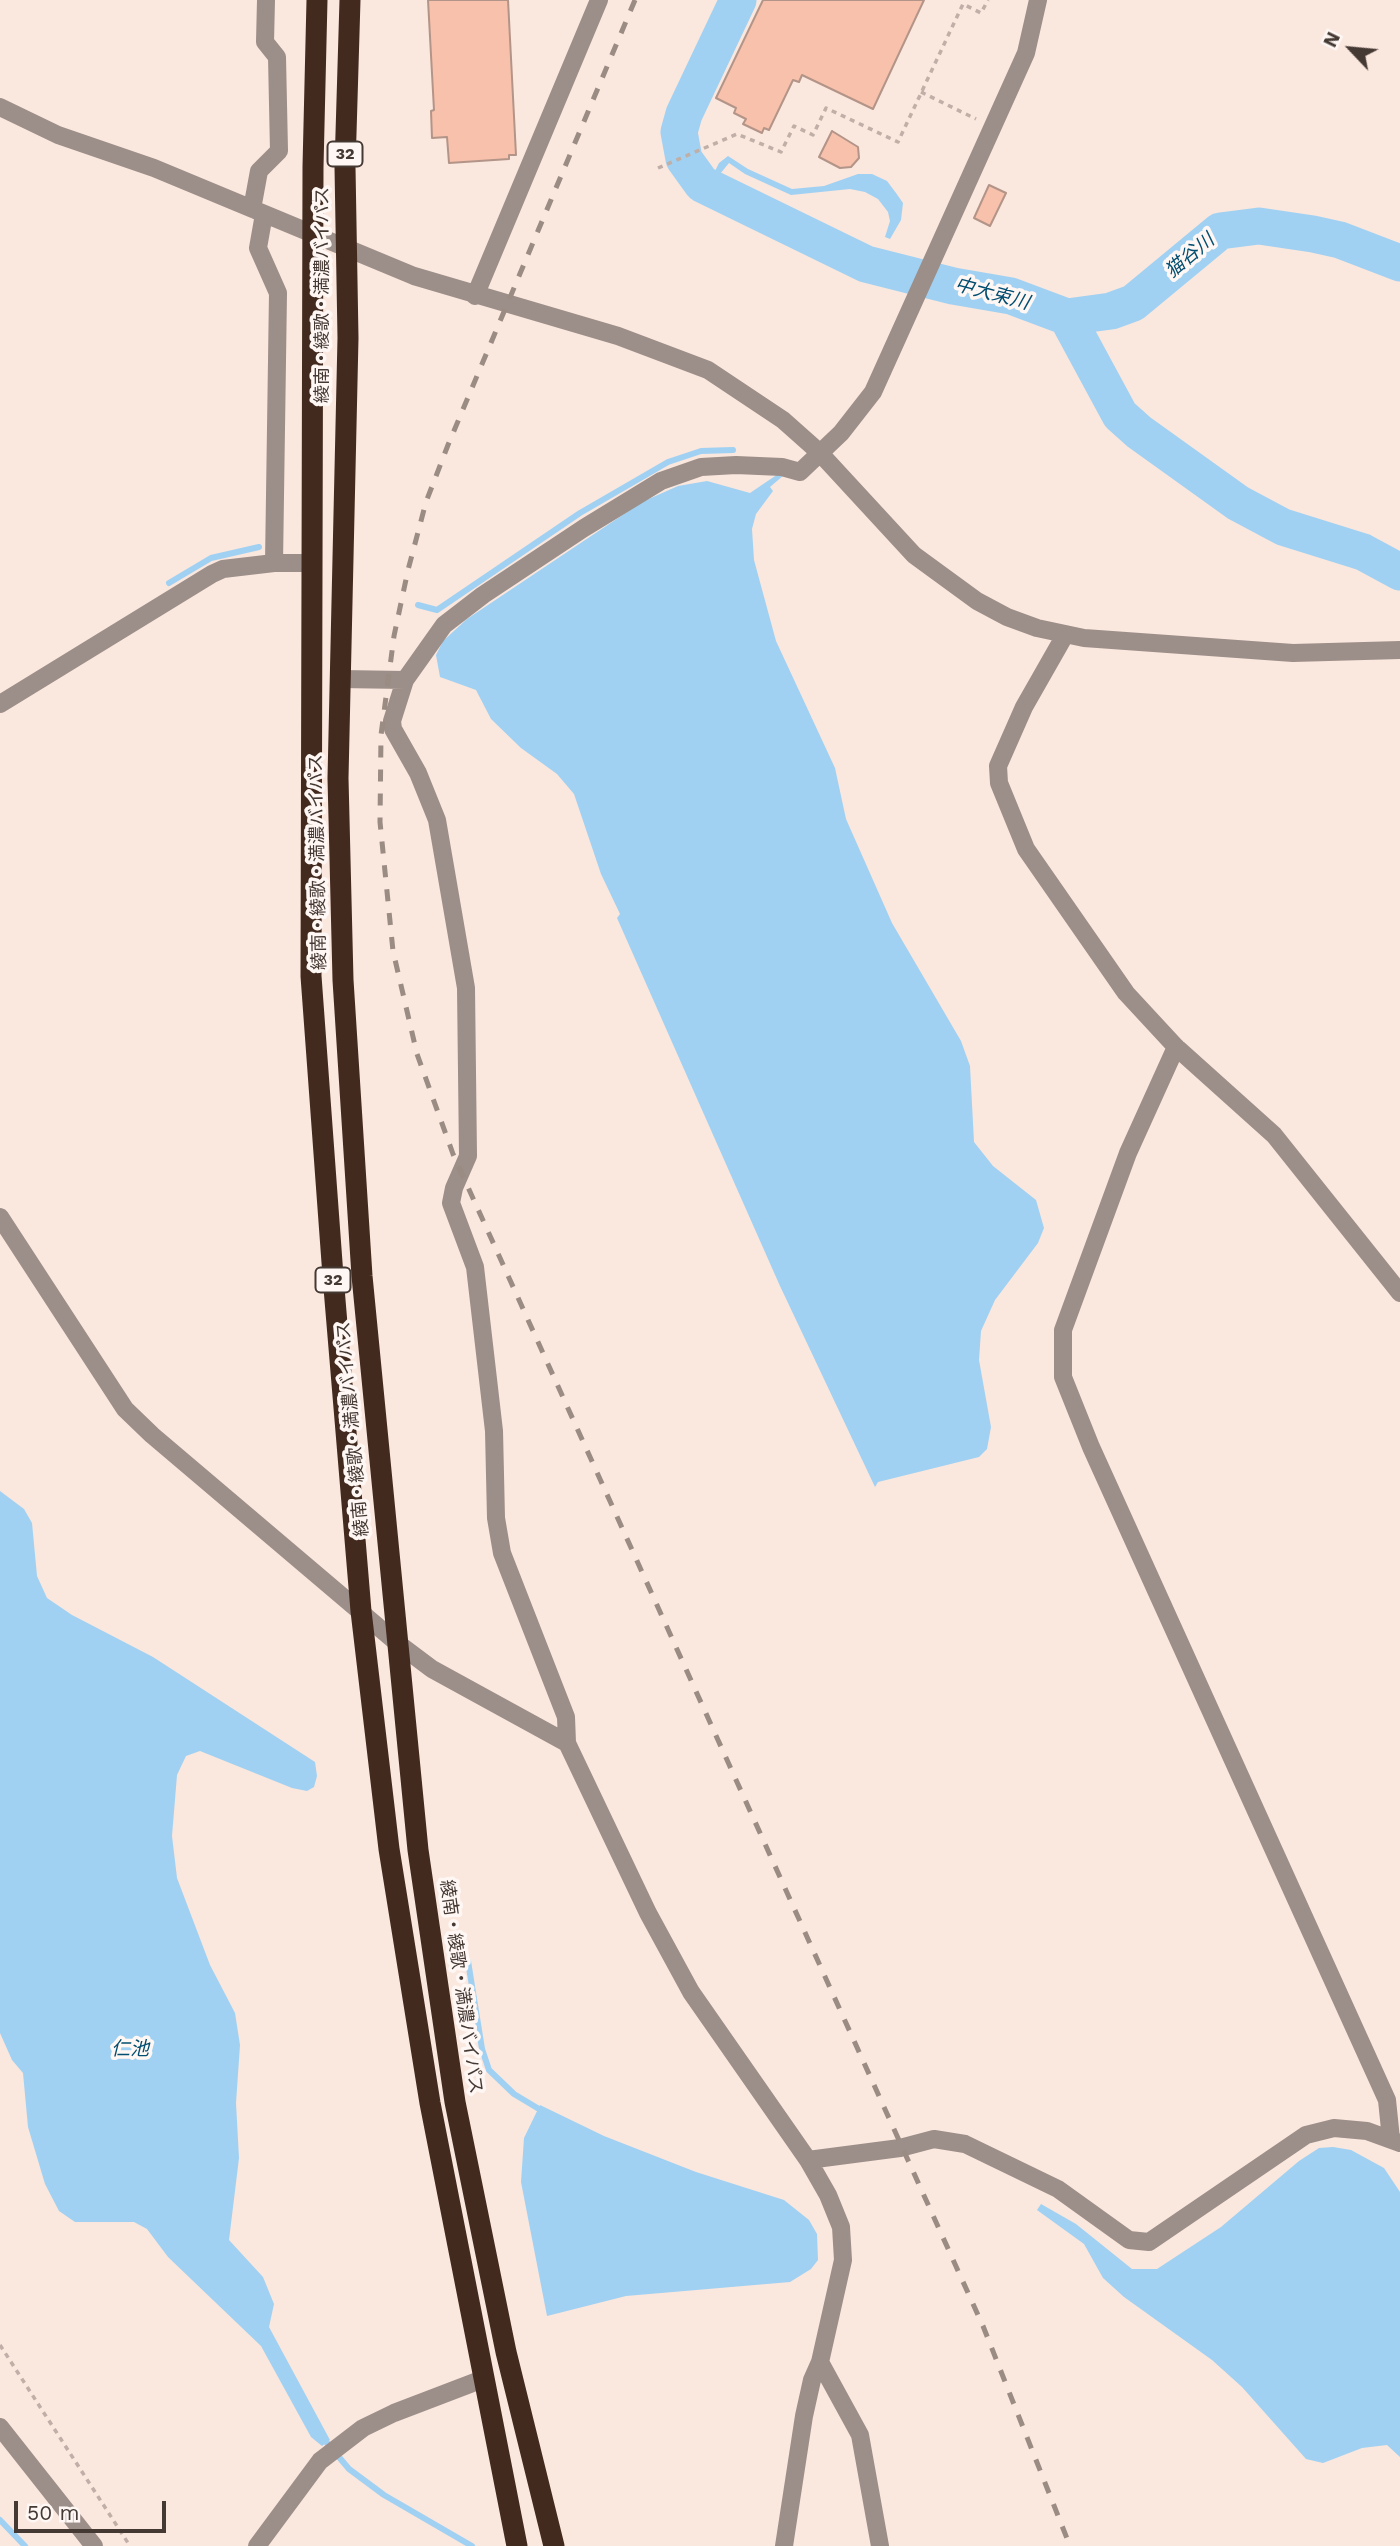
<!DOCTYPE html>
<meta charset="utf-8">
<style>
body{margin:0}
#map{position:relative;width:1400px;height:2546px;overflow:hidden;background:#fae7de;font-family:"Work Sans",sans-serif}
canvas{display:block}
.north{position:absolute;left:1316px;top:14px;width:70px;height:70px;-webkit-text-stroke:5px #fef7f4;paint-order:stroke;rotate:296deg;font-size:19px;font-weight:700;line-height:28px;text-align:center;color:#453933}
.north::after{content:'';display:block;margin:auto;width:24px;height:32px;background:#453933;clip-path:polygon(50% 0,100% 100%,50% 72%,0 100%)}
.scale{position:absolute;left:14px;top:2501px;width:152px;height:32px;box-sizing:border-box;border:4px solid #453933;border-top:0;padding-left:9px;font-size:21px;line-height:24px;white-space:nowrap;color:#453933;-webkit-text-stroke:5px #fef7f4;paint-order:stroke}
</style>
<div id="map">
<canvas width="1400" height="2546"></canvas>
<div class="north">N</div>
<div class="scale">50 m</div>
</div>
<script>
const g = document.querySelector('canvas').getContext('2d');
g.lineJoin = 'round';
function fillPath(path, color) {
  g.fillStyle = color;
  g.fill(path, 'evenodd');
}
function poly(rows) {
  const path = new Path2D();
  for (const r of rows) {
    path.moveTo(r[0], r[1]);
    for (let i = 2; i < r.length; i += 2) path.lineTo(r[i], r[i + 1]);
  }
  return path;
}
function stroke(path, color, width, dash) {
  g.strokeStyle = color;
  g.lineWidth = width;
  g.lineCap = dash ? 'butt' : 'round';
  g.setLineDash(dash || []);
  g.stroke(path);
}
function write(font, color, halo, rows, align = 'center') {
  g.font = font + ' "Work Sans","Noto Sans JP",sans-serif';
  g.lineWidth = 7;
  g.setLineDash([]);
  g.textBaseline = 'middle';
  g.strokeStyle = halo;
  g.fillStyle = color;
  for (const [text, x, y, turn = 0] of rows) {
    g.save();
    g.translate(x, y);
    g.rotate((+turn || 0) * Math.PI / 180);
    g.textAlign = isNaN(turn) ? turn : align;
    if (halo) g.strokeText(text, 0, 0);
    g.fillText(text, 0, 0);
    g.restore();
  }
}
fillPath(poly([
 [728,156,748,169,792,189,824,186,858,174,872,174,887,181,896,193,903,203,901,220,890,239,885,237,890,221,888,212,878,199,865,192,850,189,791,195,745,174,729,163,715,180,712,177,719,163],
 [781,472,784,475,770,487,773,491,756,514,752,529,754,560,776,641,835,768,846,819,892,923,961,1041,970,1066,974,1142,993,1166,1036,1200,1044,1228,1038,1243,995,1300,981,1331,979,1360,991,1427,987,1449,979,1457,878,1482,875,1487,780,1286,617,918,620,914,601,874,574,794,557,774,521,748,491,719,476,690,440,677,436,655,443,641,467,619,642,502,678,486,707,481,750,493],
 [0,1491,24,1509,32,1523,37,1576,47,1598,72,1615,153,1657,315,1762,317,1776,314,1787,307,1791,292,1788,200,1751,186,1756,177,1775,172,1836,177,1878,210,1965,235,2013,240,2045,236,2103,239,2158,229,2240,263,2277,274,2304,269,2327,330,2440,322,2446,311,2437,261,2346,168,2257,147,2229,134,2222,75,2222,59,2211,45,2184,28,2127,23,2073,12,2060,0,2033],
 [540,2105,604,2136,696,2172,784,2200,809,2220,817,2234,818,2260,811,2269,790,2282,626,2296,547,2316,521,2182,524,2138],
 [1333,2147,1351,2150,1384,2168,1400,2192,1400,2457,1387,2445,1362,2448,1323,2463,1306,2459,1242,2387,1212,2360,1124,2297,1103,2278,1084,2244,1037,2210,1041,2204,1076,2224,1132,2269,1157,2269,1221,2227,1299,2161,1319,2148]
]), '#a0d1f2');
stroke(poly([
 [709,187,715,176],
 [169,583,211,558,259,547],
 [418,605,437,610,580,513,668,462,701,451,733,450],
 [468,1961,482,2049,489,2070,514,2094,544,2112],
 [322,2437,349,2469,384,2495,472,2546],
 [0,2520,25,2546]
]), '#a0d1f2', 6);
stroke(poly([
 [738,0,684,114,679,132,684,159,702,184,866,264,953,286,1011,296,1067,317,1120,415,1139,432,1238,503,1283,527,1363,552,1400,572],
 [1067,317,1111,311,1133,303,1220,231,1259,226,1313,234,1340,240,1400,263]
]), '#a0d1f2', 37);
const building = poly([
 [428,0,508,0,516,155,509,155,509,159,449,163,447,137,432,138,431,111,434,110,428,0],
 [763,0,924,0,873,109,802,75,799,82,793,80,769,130,764,128,762,133,743,124,746,119,734,113,736,108,716,98,763,0],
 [832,131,858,147,859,158,851,167,840,168,819,157,832,131],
 [989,185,1006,193,990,226,974,218,989,185]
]);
fillPath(building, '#f7c1ab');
stroke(building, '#b39488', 2);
stroke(poly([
 [921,92,976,119],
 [658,168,737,134,781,152,794,126,813,135,826,108,898,142,963,4,981,13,988,0],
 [0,2345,130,2546]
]), '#c0afa7', 3.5, [5, 5]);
stroke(poly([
 [0,107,58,135,154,168,414,276,618,336,708,370,783,420,819,452,914,555,977,601,1007,617,1037,628,1084,638,1293,653,1400,650],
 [252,209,259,171,279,151,277,57,265,42,266,0],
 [264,214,258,248,278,293,274,563],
 [475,296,599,0],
 [1065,635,1024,707,998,766,999,783,1026,849,1126,993,1176,1047,1274,1135,1400,1293],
 [340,679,405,680,444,625,483,595,584,528,661,481,701,467,736,465,782,467,800,472,841,433,873,392,1026,53,1038,0],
 [405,680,392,721,393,729,418,773,437,820,466,988,468,1156,454,1188,451,1203,475,1267,494,1431,496,1518,502,1553,566,1717,567,1743,648,1913,691,1992,808,2160,828,2195,841,2227,843,2260,820,2362,812,2380,804,2416,784,2546],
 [0,704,212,574,223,569,274,563,311,563],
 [1176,1047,1128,1153,1063,1330,1063,1377,1091,1447,1387,2100,1391,2139],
 [0,1217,125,1409,152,1435,396,1642,432,1669,567,1743],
 [808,2160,900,2148,934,2139,965,2144,1058,2189,1129,2240,1149,2242,1306,2135,1334,2128,1367,2131,1400,2143],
 [820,2362,860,2435,880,2546],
 [0,2427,94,2546],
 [257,2546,320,2461,363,2428,394,2413,483,2379]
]), '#9c8e88', 18);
stroke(poly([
 [317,0,313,167,311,976,333,1276,361,1611,389,1849,430,2103,517,2546],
 [350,0,345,167,348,338,338,778,343,980,362,1276,418,1850,455,2102,506,2352,554,2546]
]), '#432a1f', 21);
stroke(poly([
 [635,0,448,445,426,502,408,570,394,636,381,735,380,822,393,951,417,1054,453,1154,983,2326,1070,2546]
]), '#9a8b83', 5, [12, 12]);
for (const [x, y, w] of [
 [345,154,35],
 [333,1280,35]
]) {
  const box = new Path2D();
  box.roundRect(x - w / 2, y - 12.5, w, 25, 5);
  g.fillStyle = '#fef7f4';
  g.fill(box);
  stroke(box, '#453933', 2);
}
write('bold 16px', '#453933', null, [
 ["32",345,154],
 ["32",333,1280]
]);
write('18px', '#453933', '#fef7f4', [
 ["綾南・綾歌・満濃バイパス",323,295,-90],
 ["綾南・綾歌・満濃バイパス",318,862,-91],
 ["綾南・綾歌・満濃バイパス",353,1429,-95],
 ["綾南・綾歌・満濃バイパス",461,1987,82]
]);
write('italic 19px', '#024d70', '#fef7f4', [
 ["猫谷川",1190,256,-40],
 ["中大束川",992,294,15],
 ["仁池",130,2049]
]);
</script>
